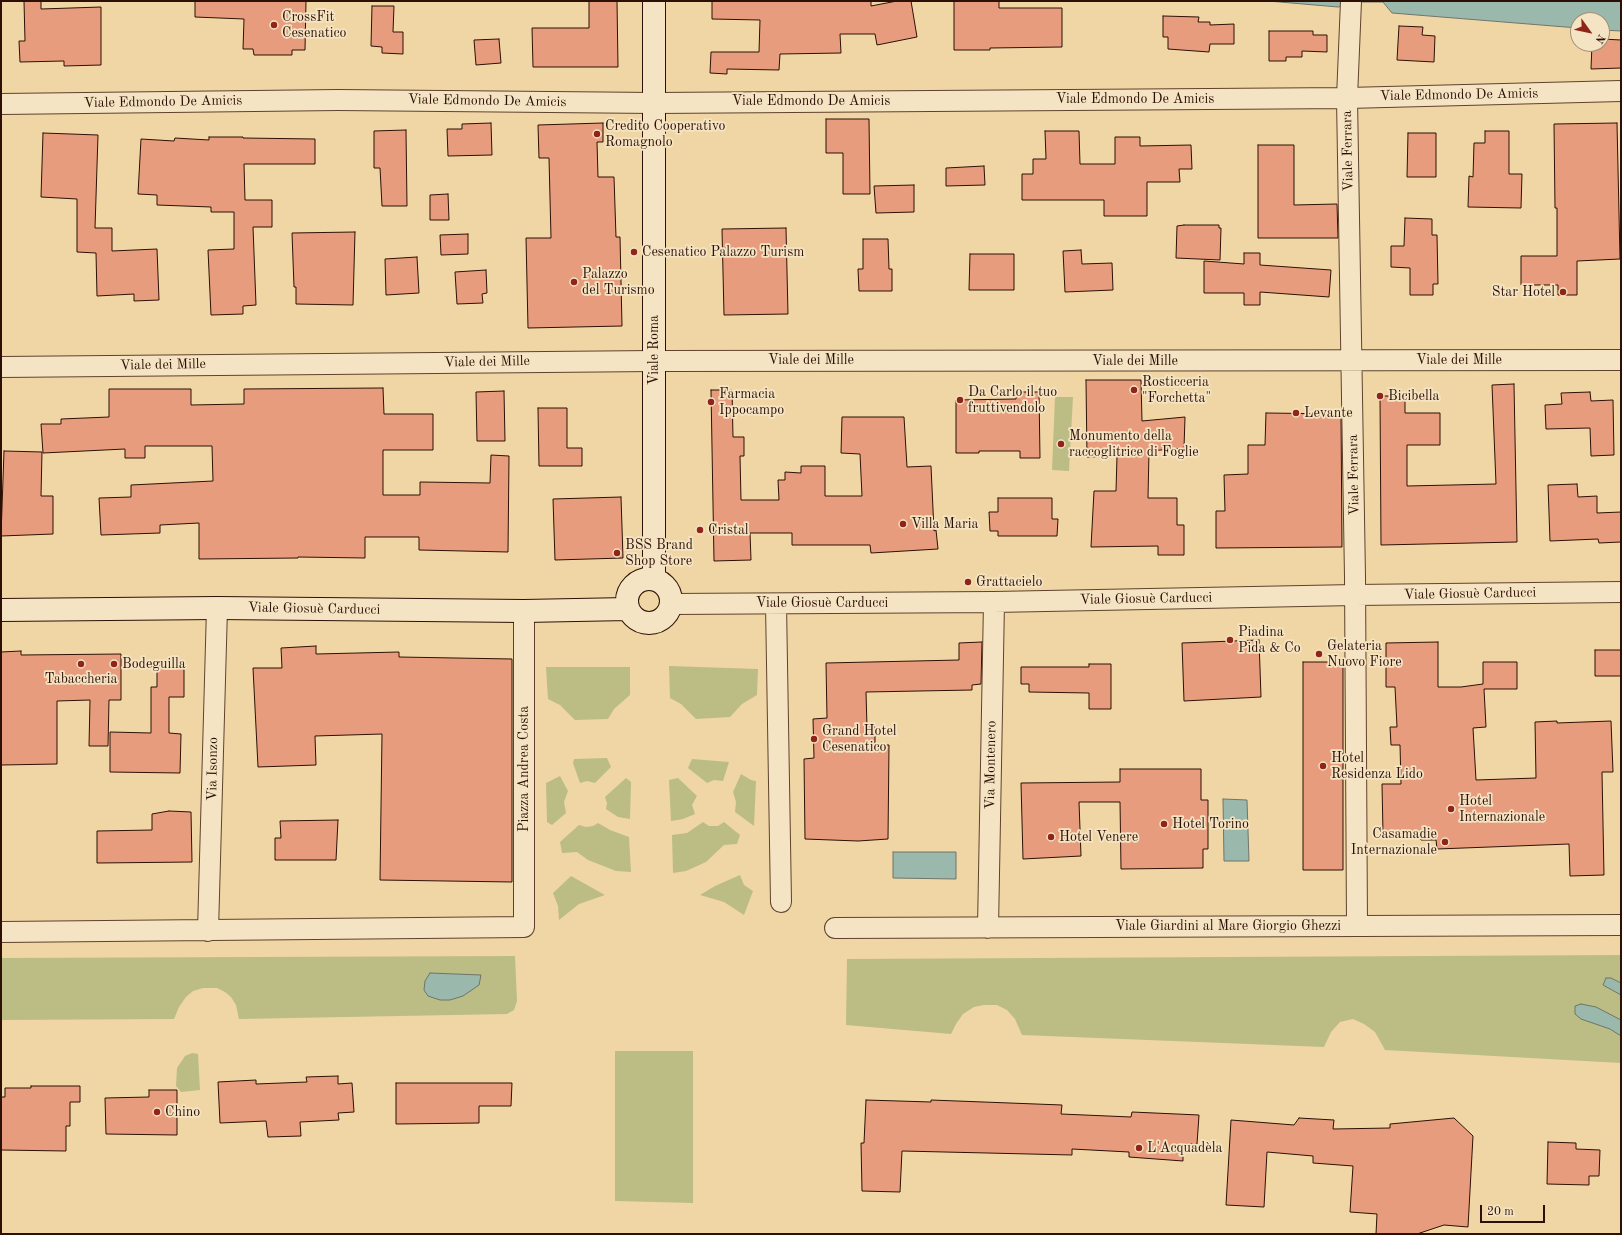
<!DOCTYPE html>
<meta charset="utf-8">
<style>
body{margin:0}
#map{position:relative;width:1622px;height:1235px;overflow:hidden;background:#f0d6a5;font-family:"Old Standard TT",serif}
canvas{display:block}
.frame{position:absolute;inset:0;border:2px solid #2d1005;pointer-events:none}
.north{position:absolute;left:1570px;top:12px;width:40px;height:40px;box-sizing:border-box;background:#f5e4c4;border:1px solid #a58f78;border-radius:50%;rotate:123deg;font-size:11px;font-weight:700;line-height:16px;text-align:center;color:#2d1005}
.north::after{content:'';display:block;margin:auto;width:14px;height:18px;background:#8f2418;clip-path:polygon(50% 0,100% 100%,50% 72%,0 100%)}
.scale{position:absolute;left:1480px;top:1205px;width:65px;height:18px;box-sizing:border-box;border:2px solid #2d1005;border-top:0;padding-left:5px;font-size:12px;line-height:14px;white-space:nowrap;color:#2d1005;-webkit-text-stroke:3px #f5e4c4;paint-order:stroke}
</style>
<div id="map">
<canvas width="1622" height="1235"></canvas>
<div class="frame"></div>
<div class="north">N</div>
<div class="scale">20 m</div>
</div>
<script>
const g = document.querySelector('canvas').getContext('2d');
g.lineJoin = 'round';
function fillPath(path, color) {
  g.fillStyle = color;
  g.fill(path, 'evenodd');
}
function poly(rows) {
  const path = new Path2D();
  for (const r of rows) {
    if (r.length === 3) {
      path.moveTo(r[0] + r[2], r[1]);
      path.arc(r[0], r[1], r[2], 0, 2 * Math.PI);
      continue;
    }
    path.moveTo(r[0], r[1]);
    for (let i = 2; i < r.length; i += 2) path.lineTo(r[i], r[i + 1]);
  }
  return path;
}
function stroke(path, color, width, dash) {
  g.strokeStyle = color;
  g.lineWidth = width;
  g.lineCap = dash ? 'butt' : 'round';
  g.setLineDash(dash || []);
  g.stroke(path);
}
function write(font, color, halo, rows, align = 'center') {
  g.font = font + ' "Old Standard TT",serif';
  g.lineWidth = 3.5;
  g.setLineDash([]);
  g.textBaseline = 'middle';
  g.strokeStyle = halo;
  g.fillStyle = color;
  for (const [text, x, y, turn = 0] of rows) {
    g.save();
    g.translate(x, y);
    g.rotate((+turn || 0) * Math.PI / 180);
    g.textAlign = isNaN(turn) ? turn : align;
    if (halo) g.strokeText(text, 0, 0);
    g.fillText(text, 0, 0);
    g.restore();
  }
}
fillPath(poly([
 [1055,397,1073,397,1069,471,1052,470],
 [669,666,758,669,757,695,742,704,730,717,696,719,681,704,670,698],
 [546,667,630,667,630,695,614,709,608,719,575,720,560,705,548,699],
 [607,758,611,767,595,783,587,781,580,783,573,763,574,759],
 [692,759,729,762,723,781,714,780,707,783,688,768],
 [741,774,751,780,756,781,754,826,735,812,736,802,733,792],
 [560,776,568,791,564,802,566,813,552,825,547,822,546,783],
 [626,778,631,782,630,819,618,817,606,809,607,803,605,797],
 [678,778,697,796,692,805,695,814,683,819,671,821,669,780],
 [703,822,709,826,718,826,724,822,740,835,737,844,724,845,706,862,686,871,673,873,672,835,687,833],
 [598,823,610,830,629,837,631,872,616,871,588,860,577,852,562,853,560,842,579,825,586,827,593,826],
 [740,875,744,885,753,891,744,915,724,902,700,895,715,886],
 [571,876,605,895,579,904,559,920,558,906,553,893],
 [1621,955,1621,1063,1385,1050,1375,1032,1364,1024,1353,1019,1340,1022,1331,1032,1324,1047,1022,1035,1015,1019,1007,1010,997,1005,984,1005,974,1007,963,1014,956,1024,951,1034,846,1025,847,959],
 [515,956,517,1001,514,1010,507,1014,239,1019,236,1005,231,997,225,992,217,988,203,988,193,991,186,997,179,1007,174,1019,1,1020,1,958],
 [615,1051,693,1051,693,1203,615,1201],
 [192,1053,198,1054,200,1090,181,1092,176,1086,177,1068,185,1056]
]), '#bbbd85');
const water = poly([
 [1268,1,1621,1,1621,31,1602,30,1602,20,1578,20,1578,28,1392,13,1383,2,1361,2,1338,7,1268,1],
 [1223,799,1247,800,1249,861,1224,861,1223,799],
 [893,852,956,852,956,879,893,878,893,852],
 [430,973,481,975,479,985,463,996,450,1000,440,1000,428,996,424,990,425,981,430,973],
 [1606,978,1611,978,1621,983,1621,995,1603,985,1606,978],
 [1581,1004,1596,1007,1621,1020,1621,1036,1610,1029,1581,1019,1575,1014,1575,1006,1581,1004]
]);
fillPath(water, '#9bb8ac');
stroke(water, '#6f7569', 1);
const building = poly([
 [24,1,41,1,41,9,101,7,101,65,64,66,64,61,20,62,19,41,25,41,24,1],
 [195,1,306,1,305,50,292,50,292,55,254,55,253,49,243,49,244,19,195,17,195,1],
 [589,1,617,1,618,67,533,67,532,28,589,28,589,1],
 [712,1,871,1,871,6,897,1,911,1,917,37,877,45,875,34,840,34,841,53,780,54,779,70,727,69,727,74,710,73,711,52,759,52,760,20,712,19,712,1],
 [954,1,999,1,999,8,1062,8,1062,47,990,48,990,50,954,50,954,1],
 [372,6,394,6,393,32,403,32,403,54,382,53,382,47,371,46,372,6],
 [1163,16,1199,17,1198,22,1210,22,1210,25,1234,24,1234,44,1210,44,1209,52,1168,49,1168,37,1163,37,1163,16],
 [1399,26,1423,27,1422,35,1435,36,1434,62,1397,60,1399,26],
 [1269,31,1313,31,1313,35,1327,35,1327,52,1302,51,1302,57,1286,57,1286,61,1269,61,1269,31],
 [499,39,501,63,476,65,474,40,499,39],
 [1602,39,1621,40,1621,68,1591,69,1592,44,1602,44,1602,39],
 [826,119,869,119,870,194,843,194,843,153,826,153,826,119],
 [491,123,492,155,448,156,447,129,462,129,462,124,491,123],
 [603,123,603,142,597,142,598,177,614,177,616,237,620,237,622,326,528,328,526,238,551,238,549,158,539,158,538,125,603,123],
 [1617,123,1620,259,1577,261,1577,295,1558,295,1558,285,1521,285,1521,256,1557,256,1557,208,1555,208,1554,124,1617,123],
 [406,130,407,206,382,206,380,168,374,168,374,131,406,130],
 [1045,131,1079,131,1080,164,1115,164,1115,137,1140,137,1140,146,1191,145,1192,169,1179,169,1180,182,1147,182,1147,216,1104,216,1104,200,1022,200,1022,174,1033,174,1033,159,1046,159,1045,131],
 [1485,131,1509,131,1509,174,1522,174,1521,208,1468,207,1469,176,1473,177,1474,143,1485,143,1485,131],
 [43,133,98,135,95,228,112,228,112,251,157,249,159,300,134,301,134,294,97,296,96,253,77,252,77,199,41,197,43,133],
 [1408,133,1436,133,1436,177,1407,177,1408,133],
 [209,137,243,137,243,138,315,139,315,164,244,164,245,200,272,200,272,227,253,227,256,305,243,306,243,314,211,315,208,250,234,249,234,212,211,212,211,207,157,205,157,195,138,194,141,139,174,141,175,138,209,140,209,137],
 [1258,145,1294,145,1294,205,1337,204,1338,238,1258,238,1258,145],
 [984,166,985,185,946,186,946,168,984,166],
 [914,185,914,212,876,213,874,186,914,185],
 [448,194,449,220,430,220,430,195,448,194],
 [1405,218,1432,219,1432,235,1437,235,1438,284,1433,284,1433,295,1410,295,1410,268,1391,267,1391,246,1404,246,1405,218],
 [1184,225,1219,225,1219,228,1221,228,1220,260,1176,258,1177,226,1184,225],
 [786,228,788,314,724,315,722,229,786,228],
 [355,232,353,305,296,304,296,287,294,287,292,233,355,232],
 [468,234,468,254,441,255,440,235,468,234],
 [863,239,888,239,889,269,892,269,892,291,859,291,858,269,863,269,863,239],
 [1081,250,1082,264,1112,263,1113,290,1065,292,1063,251,1081,250],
 [1244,253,1260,253,1260,265,1331,270,1329,297,1260,292,1260,305,1244,305,1244,293,1204,293,1204,261,1244,264,1244,253],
 [970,254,1014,254,1014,290,969,290,970,254],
 [417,257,419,293,386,295,385,259,417,257],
 [486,270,487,293,482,294,483,303,457,304,455,272,486,270],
 [1086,380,1141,380,1142,421,1185,417,1184,448,1149,451,1148,498,1177,498,1177,525,1184,525,1184,555,1158,555,1158,546,1091,547,1094,491,1116,491,1117,456,1087,457,1086,380],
 [1514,384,1517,542,1381,545,1380,396,1405,396,1405,413,1440,413,1440,445,1407,445,1407,486,1496,484,1492,385,1514,384],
 [383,388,384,414,433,414,433,450,383,450,383,495,420,495,420,482,490,483,491,455,509,456,508,552,419,550,419,537,365,537,365,558,298,557,298,558,199,559,199,523,160,525,160,533,101,535,99,498,131,497,131,485,213,481,212,446,145,446,145,458,125,458,125,449,43,453,41,424,61,424,61,419,109,417,109,389,191,389,191,405,244,404,244,389,383,388],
 [711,390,732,390,733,437,744,437,744,456,740,456,741,500,779,500,778,480,785,480,785,472,801,473,801,466,825,466,825,496,862,496,860,454,841,453,842,417,904,417,907,467,931,466,934,531,936,530,938,549,871,553,870,545,792,545,792,533,750,533,751,560,714,561,711,390],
 [504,391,505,441,477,441,476,392,504,391],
 [1016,392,1039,392,1040,458,1020,458,1020,451,979,451,979,453,956,453,956,400,1016,399,1016,392],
 [1590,392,1591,401,1613,400,1614,455,1591,456,1590,428,1546,429,1545,405,1562,404,1561,393,1590,392],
 [538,408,567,408,567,448,582,448,582,466,539,466,538,408],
 [1266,413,1341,414,1342,547,1216,548,1216,511,1225,511,1224,475,1248,474,1248,445,1265,445,1266,413],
 [4,451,42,452,41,496,53,496,53,534,1,536,4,451],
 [1577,484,1578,497,1597,496,1597,513,1621,512,1621,542,1599,543,1598,539,1550,541,1548,485,1577,484],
 [621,497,623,558,555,560,553,499,621,497],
 [998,498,1052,498,1052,519,1058,519,1057,536,998,536,998,531,990,531,989,512,998,512,998,498],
 [1259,640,1261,697,1184,701,1182,643,1259,640],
 [982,642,981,684,972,685,972,690,866,692,867,727,875,727,875,745,889,745,888,839,858,841,805,839,804,759,814,758,813,719,827,718,826,663,959,660,959,643,982,642],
 [1438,642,1438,687,1461,687,1483,684,1483,662,1517,662,1517,689,1484,689,1486,727,1473,728,1476,780,1536,778,1535,722,1557,721,1557,723,1611,721,1613,772,1602,772,1604,875,1570,876,1569,844,1437,849,1436,840,1421,840,1420,833,1383,834,1382,784,1401,784,1400,745,1391,745,1390,727,1397,727,1395,687,1386,687,1386,643,1438,642],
 [316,646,316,654,399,652,399,657,512,659,512,882,380,880,382,734,315,736,316,765,258,767,253,668,282,668,281,648,316,646],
 [1595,650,1621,650,1621,676,1595,676,1595,650],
 [21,651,21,655,121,654,121,700,109,700,108,746,89,746,90,700,57,701,57,764,1,765,1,652,21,651],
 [1303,662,1343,662,1343,870,1303,870,1303,662],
 [1089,664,1111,664,1111,709,1089,709,1089,693,1029,692,1029,684,1021,684,1021,667,1089,667,1089,664],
 [157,665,184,666,184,697,169,697,169,733,181,734,180,773,110,772,110,732,151,733,151,687,157,687,157,665],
 [1120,769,1201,769,1201,800,1208,800,1208,849,1203,849,1203,868,1121,869,1120,802,1079,802,1081,856,1023,859,1021,783,1120,782,1120,769],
 [169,811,191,812,192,862,97,863,97,831,152,830,152,814,169,811],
 [338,820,336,860,275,860,275,838,281,838,280,821,338,820],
 [338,1076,338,1084,352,1083,354,1112,338,1113,339,1120,300,1122,301,1136,268,1137,266,1121,220,1123,218,1082,256,1080,256,1084,307,1082,306,1077,338,1076],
 [396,1083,512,1083,511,1106,479,1106,479,1123,396,1124,396,1083],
 [31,1086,80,1086,80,1102,70,1102,70,1126,66,1126,66,1151,1,1150,1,1097,5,1097,5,1088,31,1088,31,1086],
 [149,1090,177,1090,177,1135,106,1134,105,1098,149,1097,149,1090],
 [866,1100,931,1102,931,1100,1062,1105,1061,1114,1131,1117,1132,1112,1199,1115,1197,1144,1183,1144,1183,1161,1129,1157,1129,1152,1072,1149,1072,1155,902,1151,900,1192,862,1191,861,1143,864,1143,866,1100],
 [1299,1118,1334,1120,1333,1129,1390,1128,1390,1124,1454,1118,1473,1136,1468,1227,1444,1225,1417,1234,1376,1234,1377,1214,1350,1212,1353,1166,1313,1163,1313,1156,1267,1152,1264,1207,1226,1205,1231,1120,1294,1125,1299,1118],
 [1548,1142,1576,1143,1576,1149,1600,1150,1599,1176,1589,1176,1589,1185,1547,1184,1548,1142]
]);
fillPath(building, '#e79c7e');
stroke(building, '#2d1005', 1);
const street = poly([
 [1351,1,1347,98,1355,577,1357,925],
 [1,104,338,100,655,103,1347,98,1621,91],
 [1,367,654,361,1621,360],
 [671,604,994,602,1355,595,1621,592],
 [776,604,781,902],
 [835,928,1621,925],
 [988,928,994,602],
 [208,931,217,608],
 [1,932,524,927,524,611]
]);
const secondary = poly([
 [649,601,22],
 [654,579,654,1],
 [1,610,217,608,524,611,628,609]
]);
stroke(street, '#5e422d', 22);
stroke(secondary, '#2d1005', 24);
stroke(street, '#f5e4c4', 20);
stroke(secondary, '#f5e4c4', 22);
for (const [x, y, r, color] of [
 [274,25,4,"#8f2418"],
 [597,134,4,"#8f2418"],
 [634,252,4,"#8f2418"],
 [574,282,4,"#8f2418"],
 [1563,292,4,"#8f2418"],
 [1134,390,4,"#8f2418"],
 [1380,396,4,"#8f2418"],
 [960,400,4,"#8f2418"],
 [711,402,4,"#8f2418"],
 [1296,413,4,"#8f2418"],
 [1061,444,4,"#8f2418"],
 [903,524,4,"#8f2418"],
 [700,530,4,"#8f2418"],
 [617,553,4,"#8f2418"],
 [968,582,4,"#8f2418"],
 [1230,640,4,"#8f2418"],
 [1319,654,4,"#8f2418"],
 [81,664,4,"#8f2418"],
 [114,664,4,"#8f2418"],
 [814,739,4,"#8f2418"],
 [1323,766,4,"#8f2418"],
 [1451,809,4,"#8f2418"],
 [1164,824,4,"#8f2418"],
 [1051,837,4,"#8f2418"],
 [1445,842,4,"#8f2418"],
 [157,1112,4,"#8f2418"],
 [1139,1148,4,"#8f2418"]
]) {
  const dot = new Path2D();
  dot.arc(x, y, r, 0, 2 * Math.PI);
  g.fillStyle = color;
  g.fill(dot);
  stroke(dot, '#f5e4c4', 1.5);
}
write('14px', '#2d1005', '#f5e4c4', [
 ["CrossFit",282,17],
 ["Cesenatico",282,33],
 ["Credito Cooperativo",605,126],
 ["Romagnolo",605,142],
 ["Cesenatico Palazzo Turism",642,252],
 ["Palazzo",582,274],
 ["del Turismo",582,290],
 ["Star Hotel",1555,292,"right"],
 ["Rosticceria",1142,382],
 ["\"Forchetta\"",1142,398],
 ["Da Carlo il tuo",968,392],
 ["fruttivendolo",968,408],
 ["Farmacia",719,394],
 ["Ippocampo",719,410],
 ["Bicibella",1388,396],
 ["Levante",1304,413],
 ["Monumento della",1069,436],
 ["raccoglitrice di Foglie",1069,452],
 ["Villa Maria",911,524],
 ["Cristal",708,530],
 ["BSS Brand",625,545],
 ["Shop Store",625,561],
 ["Grattacielo",976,582],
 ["Piadina",1238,632],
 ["Pida & Co",1238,648],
 ["Gelateria",1327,646],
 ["Nuovo Fiore",1327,662],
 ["Bodeguilla",122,664],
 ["Tabaccheria",81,679,"center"],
 ["Grand Hotel",822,731],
 ["Cesenatico",822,747],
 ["Hotel",1331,758],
 ["Residenza Lido",1331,774],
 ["Hotel",1459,801],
 ["Internazionale",1459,817],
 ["Hotel Torino",1172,824],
 ["Casamadie",1437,834,"right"],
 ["Internazionale",1437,850,"right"],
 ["Hotel Venere",1059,837],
 ["Chino",165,1112],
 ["L'Acquadèla",1147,1148]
], 'left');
write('14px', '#2d1005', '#f5e4c4', [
 ["Viale Edmondo De Amicis",1459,95,-1],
 ["Viale Edmondo De Amicis",1135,99],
 ["Viale Edmondo De Amicis",487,101,1],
 ["Viale Edmondo De Amicis",811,101],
 ["Viale Edmondo De Amicis",163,102,-1],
 ["Viale Ferrara",1348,151,-91],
 ["Viale Roma",654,350,-90],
 ["Viale dei Mille",811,360],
 ["Viale dei Mille",1459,360],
 ["Viale dei Mille",1135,361],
 ["Viale dei Mille",487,362,-1],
 ["Viale dei Mille",163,365,-1],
 ["Viale Ferrara",1354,475,-91],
 ["Viale Giosuè Carducci",1470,594,-1],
 ["Viale Giosuè Carducci",1146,599,-1],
 ["Viale Giosuè Carducci",822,603],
 ["Viale Giosuè Carducci",314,609,1],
 ["Via Montenero",991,765,-89],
 ["Via Isonzo",213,769,-89],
 ["Piazza Andrea Costa",524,769,-90],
 ["Viale Giardini al Mare Giorgio Ghezzi",1228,926]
]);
</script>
